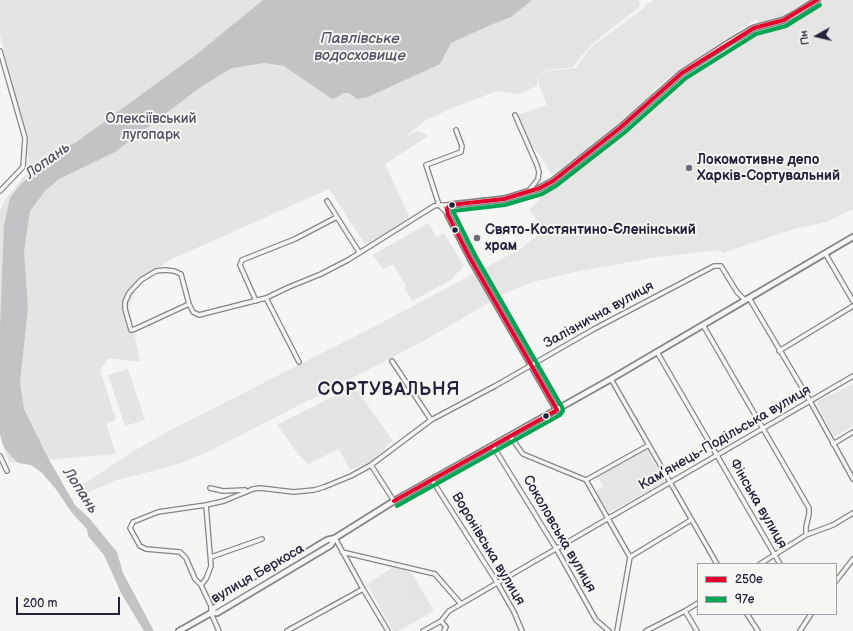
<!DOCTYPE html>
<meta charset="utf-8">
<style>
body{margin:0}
#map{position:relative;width:853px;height:631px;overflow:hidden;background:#f5f5f3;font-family:"Balsamiq Sans",sans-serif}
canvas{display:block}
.legend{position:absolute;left:697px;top:563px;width:140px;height:52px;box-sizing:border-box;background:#f6f6f2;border:1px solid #a1a1a9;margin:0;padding:5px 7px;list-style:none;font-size:12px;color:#22223b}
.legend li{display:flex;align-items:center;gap:8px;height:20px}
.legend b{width:20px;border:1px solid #a1a1a9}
.north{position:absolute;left:797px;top:16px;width:40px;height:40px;-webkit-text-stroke:3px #f6f6f2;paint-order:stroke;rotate:262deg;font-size:11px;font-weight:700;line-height:16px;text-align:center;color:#22223b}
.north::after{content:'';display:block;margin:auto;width:14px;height:18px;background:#22223b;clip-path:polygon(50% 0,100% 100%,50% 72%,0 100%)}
.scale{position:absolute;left:16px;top:597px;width:104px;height:18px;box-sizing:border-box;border:2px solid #22223b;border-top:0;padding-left:5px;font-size:12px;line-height:14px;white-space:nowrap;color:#22223b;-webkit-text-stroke:3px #f6f6f2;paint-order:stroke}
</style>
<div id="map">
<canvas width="853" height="631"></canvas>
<ul class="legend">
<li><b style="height:5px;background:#e4002b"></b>250е</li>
<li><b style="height:5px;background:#00a651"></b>97е</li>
</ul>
<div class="north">Пн</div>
<div class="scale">200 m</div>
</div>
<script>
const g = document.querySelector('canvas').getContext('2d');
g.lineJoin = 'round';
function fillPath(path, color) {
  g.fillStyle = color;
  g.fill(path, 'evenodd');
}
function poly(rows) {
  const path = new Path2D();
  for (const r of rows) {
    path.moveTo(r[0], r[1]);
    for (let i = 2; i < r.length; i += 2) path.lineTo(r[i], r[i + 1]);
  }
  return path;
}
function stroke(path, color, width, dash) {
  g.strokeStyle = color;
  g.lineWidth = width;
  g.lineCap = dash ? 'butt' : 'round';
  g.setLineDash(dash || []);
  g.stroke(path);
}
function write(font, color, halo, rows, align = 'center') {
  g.font = font + ' "Balsamiq Sans",sans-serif';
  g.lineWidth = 4;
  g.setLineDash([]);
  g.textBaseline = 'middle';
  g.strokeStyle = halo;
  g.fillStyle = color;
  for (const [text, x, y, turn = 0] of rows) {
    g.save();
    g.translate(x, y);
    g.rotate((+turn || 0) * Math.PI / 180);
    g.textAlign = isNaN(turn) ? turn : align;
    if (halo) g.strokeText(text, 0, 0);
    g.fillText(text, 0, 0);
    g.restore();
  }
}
fillPath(poly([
 [652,0,812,0,794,12,781,18,760,24,756,19,674,74,653,90,654,93,595,144,552,175,539,154,530,144,518,115,547,105,537,79,548,71,576,68,591,47,643,9,646,5,653,1],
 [821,0,853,0,853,209,826,222,794,229,723,253,720,250,657,257,575,272,533,282,504,294,418,344,206,453,181,463,138,475,116,480,79,497,76,489,132,452,167,432,383,322,520,249,545,230,529,210,546,192,611,140,684,76,715,53,747,34,794,18],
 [853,384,853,426,834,437,816,402],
 [647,449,665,481,609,513,596,491,603,486,598,477],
 [393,567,412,573,434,611,398,631,393,631,367,584]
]), '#e5e5e4');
fillPath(poly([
 [0,0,639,0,640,6,590,46,573,67,547,70,537,79,537,86,518,94,497,91,448,110,426,120,406,136,418,131,428,136,385,164,409,216,393,229,365,244,329,189,172,259,140,279,129,306,140,362,109,358,100,370,116,420,106,423,116,454,9,463,0,437,0,211,5,200,31,168,0,35],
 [428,223,437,237,444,233,464,266,451,280,412,301,404,287,406,286,393,264,383,269,373,255],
 [128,369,145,420,125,426,108,375],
 [354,386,393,441,371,462,350,470,339,449,308,464,298,454,277,425],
 [647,458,658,477,648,483,637,464],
 [412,577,416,584,408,589,404,582],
 [417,586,424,599,418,603,410,590]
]), '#e4e4e4');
fillPath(poly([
 [263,0,532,0,511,17,488,26,451,43,440,64,368,97,357,99,349,93,343,93,337,97,332,99,284,66,265,63,232,68,202,86,115,152,59,179,45,191,30,211,24,252,28,307,20,382,24,409,47,456,75,505,89,518,117,552,123,573,154,631,144,631,121,593,104,555,88,536,87,529,72,513,55,488,41,472,31,465,18,463,11,456,4,447,0,434,0,327,4,225,10,198,19,186,37,170,44,159,60,149,75,143,197,54]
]), '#c3c3c6');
const minor = poly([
 [0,51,25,138,23,167,0,191],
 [515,115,537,165,539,172,538,179,528,192],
 [327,201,337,217],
 [446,212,439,205,426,165,461,152,462,146,456,130],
 [825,253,853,301],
 [266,298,299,362],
 [749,298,810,401,853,479],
 [256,301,240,265,242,260,295,239,337,217,359,252],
 [189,304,181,274,174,271,165,270,156,271,141,280,129,293,125,302,125,309,131,330,135,329,189,304,193,312,199,315,266,298,289,287,321,274,348,260,434,206,439,205,450,205],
 [703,325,809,508,809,514,806,527,806,535],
 [779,351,853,306],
 [657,352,780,564],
 [392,361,431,420],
 [611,379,717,564],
 [510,436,523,454,586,480],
 [833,444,853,432],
 [649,445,586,480,630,557,691,520],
 [493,446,557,550,596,620,609,631],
 [0,456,7,471],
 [371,465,394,501],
 [432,480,498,584,514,612,522,631],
 [210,488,223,491,245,490],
 [335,538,363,589,388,631],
 [342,552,435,574,461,604],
 [211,557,262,539],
 [760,564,806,535,833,525,853,513],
 [836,581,853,559],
 [201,585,206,579,211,566,206,505],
 [685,611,697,631],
 [747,614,758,631],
 [219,631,211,613,211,606,201,585,195,579,186,558,180,552,146,549,140,546,130,528,133,522,158,512,206,505,224,501,253,489,260,488,294,492,314,490,324,487,351,476,371,465,431,420,495,386,594,329,714,266,721,266,737,292,745,300],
 [287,631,363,589],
 [423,631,441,621],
 [444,631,446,627,441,621,449,611,853,376],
 [617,631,630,557],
 [646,631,685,611,698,603],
 [800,631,811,614]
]);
const tertiary = poly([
 [557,410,470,258,448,215,447,209,450,205,504,199,540,188,553,181,620,128,682,73,730,42,754,28,784,20,795,14,817,0],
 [211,613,217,613,331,545,335,538],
 [179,631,211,613,214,608,327,540,335,538,394,501,611,379,853,237]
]);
stroke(minor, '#858589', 6);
stroke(tertiary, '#858589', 8);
stroke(minor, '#f5f5f3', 3.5);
stroke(tertiary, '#f5f5f3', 4.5);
stroke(poly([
 [394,501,557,410,470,258,448,215,447,209,450,205,504,199,540,188,553,181,620,128,682,73,754,28,784,20,817,0]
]), '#e4002b', 4);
stroke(poly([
 [397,506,560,415,563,411,562,407,475,255,453,211,505,205,542,194,556,186,624,133,686,78,756,34,786,26,820,5]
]), '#00a651', 4);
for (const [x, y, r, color] of [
 [689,168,4,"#6c6c7b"],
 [452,205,3.5,"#22223b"],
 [455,230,3.5,"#22223b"],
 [477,238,4,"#6c6c7b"],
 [546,416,3.5,"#22223b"]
]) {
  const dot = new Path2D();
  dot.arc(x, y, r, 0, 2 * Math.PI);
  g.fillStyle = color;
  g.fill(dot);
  stroke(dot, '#f6f6f2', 1.5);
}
write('14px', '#4f4f62', '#f6f6f2', [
 ["Олексіївський",151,119],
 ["лугопарк",151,135]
]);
write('bold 14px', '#22223b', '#f6f6f2', [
 ["Локомотивне депо",697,160],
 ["Харків-Сортувальний",697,176],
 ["Свято-Костянтино-Єленінський",485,230],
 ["храм",485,246]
], 'left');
write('14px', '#22223b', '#f6f6f2', [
 ["Залізнична вулиця",599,315,-29],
 ["Кам’янець-Подільська вулиця",725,438,-30],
 ["Фінська вулиця",758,504,60],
 ["Соколовська вулиця",559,534,60],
 ["Воронівська вулиця",488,549,59],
 ["вулиця Беркоса",258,574,-30]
]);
write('italic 15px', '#535365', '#f6f6f2', [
 ["Павлівське",360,39],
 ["водосховище",360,56],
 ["Лопань",48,161,-36],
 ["Лопань",80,491,57]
]);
g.letterSpacing = '1px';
write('bold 18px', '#22223b', '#f6f6f2', [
 ["СОРТУВАЛЬНЯ",389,390]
]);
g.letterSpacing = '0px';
</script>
